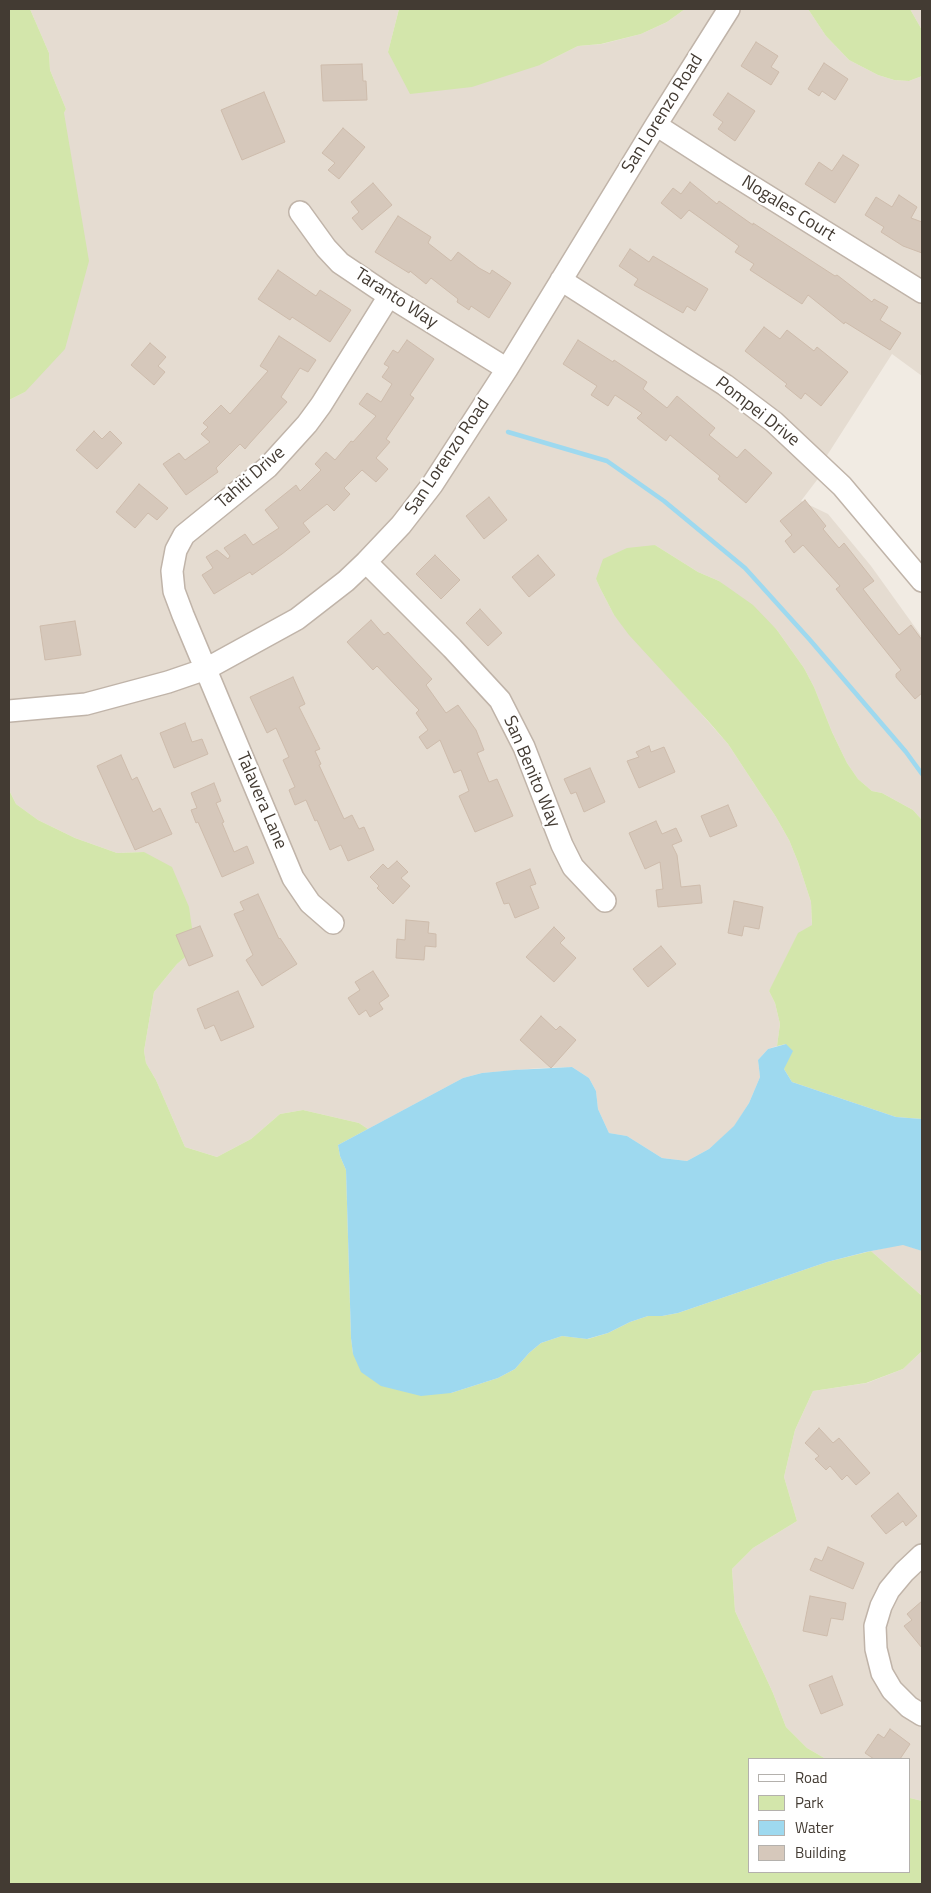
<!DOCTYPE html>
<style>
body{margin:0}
#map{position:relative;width:931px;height:1893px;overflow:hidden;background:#f1ebe3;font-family:"Titillium Web",sans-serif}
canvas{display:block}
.frame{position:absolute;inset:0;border:10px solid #433b33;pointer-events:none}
.legend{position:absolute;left:748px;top:1758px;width:162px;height:115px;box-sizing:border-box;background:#fff;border:1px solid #b4b1ad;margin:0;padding:6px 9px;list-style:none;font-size:15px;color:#433b33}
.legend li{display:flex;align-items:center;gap:10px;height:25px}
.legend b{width:25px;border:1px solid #b4b1ad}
</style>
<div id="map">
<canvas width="931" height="1893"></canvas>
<div class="frame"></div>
<ul class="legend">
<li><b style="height:6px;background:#fff"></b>Road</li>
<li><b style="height:14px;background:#d3e6ab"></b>Park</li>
<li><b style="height:14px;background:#9ed9ef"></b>Water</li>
<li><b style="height:14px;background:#d6c8bb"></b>Building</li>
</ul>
</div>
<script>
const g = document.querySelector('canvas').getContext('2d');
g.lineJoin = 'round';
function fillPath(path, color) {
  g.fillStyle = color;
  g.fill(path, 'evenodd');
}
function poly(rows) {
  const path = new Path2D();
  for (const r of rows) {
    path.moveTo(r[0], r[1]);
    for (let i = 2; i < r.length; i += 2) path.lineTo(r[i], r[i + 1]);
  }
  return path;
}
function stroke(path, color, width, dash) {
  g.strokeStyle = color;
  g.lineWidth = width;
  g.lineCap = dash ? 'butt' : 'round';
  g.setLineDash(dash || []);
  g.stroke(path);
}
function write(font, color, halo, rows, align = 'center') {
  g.font = font + ' "Titillium Web",sans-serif';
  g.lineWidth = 4.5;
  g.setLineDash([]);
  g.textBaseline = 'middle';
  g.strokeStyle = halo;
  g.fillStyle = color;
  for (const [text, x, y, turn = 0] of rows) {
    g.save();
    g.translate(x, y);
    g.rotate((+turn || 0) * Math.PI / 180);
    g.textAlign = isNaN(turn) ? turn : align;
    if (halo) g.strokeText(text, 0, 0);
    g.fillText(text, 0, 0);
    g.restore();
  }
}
fillPath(poly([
 [30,9,399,9,388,52,540,65,578,46,602,44,641,34,667,22,685,9,719,9,504,358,346,257,333,243,303,201,288,210,312,244,378,299,314,402,276,448,172,538,195,664,85,696,9,703,9,400,25,392,64,113,66,109,50,70,49,53],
 [738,9,808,9,826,36,849,60,878,75,894,80,909,81,922,76,922,282,667,122],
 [910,9,922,9,922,30],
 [658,136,922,300,922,376,892,354,826,457,572,277],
 [563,292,720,392,768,428,820,476,801,501,828,514,871,566,922,637,922,820,913,810,882,793,872,791,858,779,847,763,832,732,814,687,804,668,777,630,719,581,698,572,655,545,596,579,600,588,614,615,728,744,776,817,789,840,798,862,811,902,812,925,769,991,775,1003,780,1024,777,1046,768,1049,758,1060,760,1077,749,1103,734,1127,709,1149,687,1161,662,1158,627,1136,609,1133,598,1109,596,1091,589,1078,572,1067,540,1068,482,1073,463,1078,368,1129,359,1123,303,1110,280,1114,251,1139,217,1157,185,1147,156,1080,146,1063,144,1051,154,992,177,964,195,949,144,852,117,853,75,838,38,820,16,804,9,790,9,719,201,678,315,920,333,934,344,921,327,908,308,886,217,672,366,574,493,705,517,751,566,872,604,912,617,901,580,862,532,744,378,562],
 [392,307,495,372,425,481,394,521,314,597,211,658,191,612,181,580,188,543,237,504],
 [903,1244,922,1251,922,1296,871,1251],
 [922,1351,922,1545,899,1566,867,1627,922,1724,922,1801,910,1798,910,1759,826,1759,807,1748,786,1727,773,1693,735,1611,732,1569,753,1548,797,1521,784,1477,795,1430,813,1391,867,1383,903,1369],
 [922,1566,922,1705,899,1685,890,1669,884,1647,884,1626,896,1594]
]), '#e5dcd1');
fillPath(poly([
 [9,9,30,9,49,53,50,70,66,109,64,113,89,261,65,349,25,392,9,400],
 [399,9,685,9,667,22,641,34,601,44,578,46,540,65,472,87,410,94,388,52],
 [808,9,910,9,922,30,922,76,909,81,894,80,878,75,849,60,826,36],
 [655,545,698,572,719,581,753,605,777,630,804,668,814,687,832,732,847,763,858,779,872,791,882,793,913,810,922,820,922,1119,896,1117,792,1082,784,1069,786,1044,777,1046,780,1024,775,1003,769,991,798,933,812,925,811,902,798,862,789,840,776,817,728,744,709,722,629,635,614,615,600,588,596,579,603,559,627,548],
 [9,790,16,804,38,820,75,838,117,853,144,852,172,867,189,907,195,949,177,964,154,992,144,1051,146,1063,156,1080,185,1147,217,1157,251,1139,280,1114,303,1110,359,1123,368,1129,338,1145,340,1156,346,1170,351,1338,353,1354,451,1393,498,1378,515,1369,529,1353,541,1343,562,1336,588,1339,608,1333,630,1322,648,1316,662,1316,678,1313,827,1262,871,1251,922,1296,922,1351,903,1369,866,1383,813,1391,795,1430,784,1477,797,1521,753,1548,732,1569,735,1611,773,1693,786,1727,807,1748,826,1759,750,1759,750,1872,910,1872,910,1798,922,1801,922,1884,9,1884]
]), '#d3e6ab');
fillPath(poly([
 [786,1044,793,1051,784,1069,792,1082,896,1117,922,1119,922,1251,903,1245,866,1252,827,1262,678,1313,662,1316,648,1316,630,1322,608,1333,587,1339,562,1336,541,1343,529,1353,515,1369,498,1378,451,1393,421,1396,381,1386,361,1372,353,1354,351,1338,346,1170,340,1156,338,1145,463,1078,482,1073,514,1070,572,1067,589,1078,596,1091,598,1109,609,1133,627,1136,662,1158,687,1161,709,1149,734,1126,749,1103,760,1077,758,1060,768,1049]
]), '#9ed9ef');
stroke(poly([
 [508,432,607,461,664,501,745,568,810,640,906,752,922,774]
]), '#9ed9ef', 4.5);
const building = poly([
 [756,42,778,56,771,67,779,72,771,85,741,66,756,42],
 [824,63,848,79,835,100,822,91,819,96,808,89,824,63],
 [362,64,363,81,366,81,367,100,323,101,321,65,362,64],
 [264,92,285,142,242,160,221,110,264,92],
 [728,93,755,111,735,141,718,129,723,122,713,115,728,93],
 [343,128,365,147,339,179,328,170,335,163,322,153,343,128],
 [843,155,859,165,835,203,805,184,819,162,832,171,843,155],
 [690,182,717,204,719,201,753,225,753,223,835,276,837,275,872,302,874,299,888,307,880,320,901,333,890,350,845,322,844,324,808,295,802,304,750,270,754,264,735,252,739,246,689,210,681,219,661,203,673,188,681,194,690,182],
 [373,183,392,205,362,230,352,218,359,212,351,202,373,183],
 [899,195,917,207,911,218,922,222,922,253,903,246,881,232,884,227,865,215,876,197,892,207,899,195],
 [398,216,431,237,428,243,451,261,458,252,479,268,490,274,492,270,511,283,489,318,471,306,469,310,457,302,458,299,431,278,426,284,410,271,409,273,375,252,398,216],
 [630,249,649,262,653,256,708,289,695,311,687,306,683,313,634,285,638,279,619,266,630,249],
 [278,270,316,296,320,290,351,310,330,342,292,317,290,320,258,299,278,270],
 [764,327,780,339,787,330,814,351,817,347,848,372,821,406,805,393,801,399,785,386,787,384,745,351,764,327],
 [279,336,316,360,308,372,300,368,281,397,287,402,250,443,245,449,240,444,216,468,218,472,186,495,163,464,179,453,185,460,210,442,201,434,208,427,203,423,221,405,230,414,268,371,260,366,279,336],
 [407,340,434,359,410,395,414,398,386,439,390,442,376,458,388,469,376,482,362,470,344,488,350,494,334,511,327,504,303,523,310,532,282,554,252,575,250,572,214,594,202,575,213,568,206,557,217,550,228,559,230,556,224,548,245,534,253,545,279,528,265,510,296,485,300,491,321,470,315,464,326,452,335,460,351,441,353,442,376,416,359,404,367,393,381,402,392,384,382,377,389,367,384,364,393,350,398,353,407,340],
 [578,340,613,362,614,360,647,382,643,389,667,408,677,396,715,428,709,435,737,458,745,449,772,473,746,503,718,479,720,476,670,435,666,441,637,418,642,413,615,395,608,406,591,395,597,386,563,364,578,340],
 [150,343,166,357,158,366,165,372,154,385,131,365,150,343],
 [94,431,102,439,110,431,122,443,97,469,76,450,94,431],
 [139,484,168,508,157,520,148,513,135,528,116,512,139,484],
 [489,497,507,520,484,539,466,516,489,497],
 [805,500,826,526,823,529,839,548,844,543,874,581,863,589,899,635,911,625,922,640,922,693,915,699,896,677,896,674,901,670,836,589,840,586,803,545,794,553,785,541,792,535,780,521,805,500],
 [435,555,460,580,441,599,416,574,435,555],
 [538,555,555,575,529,597,512,577,538,555],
 [480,609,502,633,488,646,466,623,480,609],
 [371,620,384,635,388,632,432,679,426,685,446,713,458,705,476,730,484,750,477,753,489,782,497,779,513,816,475,832,459,796,469,791,461,770,454,773,440,740,427,749,419,737,428,730,416,713,419,710,377,666,373,670,347,642,371,620],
 [75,621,81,655,45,660,40,626,75,621],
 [293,677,305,704,299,707,320,749,315,751,321,764,319,765,344,819,352,815,359,829,364,827,374,850,348,861,341,845,330,850,317,820,315,821,306,800,295,805,289,790,295,787,283,760,289,757,276,728,267,733,250,697,293,677],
 [185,723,192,742,202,739,208,754,174,768,160,733,185,723],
 [649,746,651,752,664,747,675,772,639,788,627,761,639,757,636,752,649,746],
 [121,755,132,780,137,777,153,812,160,808,172,834,135,850,97,766,121,755],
 [590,768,605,802,584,812,576,792,571,794,564,779,590,768],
 [214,783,221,801,216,803,224,822,222,823,234,852,247,846,254,863,222,877,198,822,196,823,191,810,197,808,191,793,214,783],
 [728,805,737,826,710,837,701,816,728,805],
 [656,821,662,834,676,828,682,841,672,845,677,855,681,887,700,885,702,903,658,907,656,890,663,889,660,862,645,869,629,833,656,821],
 [397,861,408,872,401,878,410,886,393,904,377,888,379,886,370,877,383,864,388,869,397,861],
 [530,869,536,884,530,886,539,908,515,918,509,903,504,904,496,883,530,869],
 [258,894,279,939,280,938,297,964,262,986,246,960,253,955,234,914,244,910,240,902,258,894],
 [734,901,763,907,759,929,744,926,742,936,728,933,734,901],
 [406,920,429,922,428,933,436,934,436,947,425,946,424,960,396,958,397,939,405,940,406,920],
 [200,926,213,956,189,966,176,935,200,926],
 [554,927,565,938,560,943,576,958,554,982,526,957,554,927],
 [661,946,676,964,648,987,633,969,661,946],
 [373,971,389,996,379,1003,383,1009,370,1017,366,1010,359,1015,348,998,360,990,355,982,373,971],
 [238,991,254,1027,221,1041,214,1025,205,1029,197,1009,238,991],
 [541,1016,556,1030,560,1026,576,1040,551,1068,520,1040,541,1016],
 [819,1428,833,1443,839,1438,870,1473,856,1485,847,1475,842,1480,830,1466,826,1470,815,1459,819,1456,805,1443,819,1428],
 [898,1493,917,1516,906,1526,903,1521,886,1534,871,1516,898,1493],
 [828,1547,864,1563,853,1589,810,1570,815,1558,822,1561,828,1547],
 [810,1596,846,1603,843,1620,831,1618,827,1636,803,1631,810,1596],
 [922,1601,922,1648,904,1626,912,1620,907,1614,922,1601],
 [832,1676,843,1705,821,1714,809,1685,832,1676],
 [890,1729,910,1744,900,1759,874,1759,865,1753,878,1734,884,1738,890,1729]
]);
fillPath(building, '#d6c8bb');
stroke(building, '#cebcac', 1);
const minor = poly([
 [656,125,729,172,922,292],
 [300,212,326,248,340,263,389,296,507,369],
 [561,280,725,385,774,422,842,486,922,581],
 [366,562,452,648,500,700,524,747,562,845,573,867,605,901],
 [9,711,86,704,168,682,206,669,297,619,346,581,366,562,401,525,432,485,507,369,656,125,729,9],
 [333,923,310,903,293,878,183,615,174,591,172,571,176,550,184,535,268,467,307,424,321,405,389,296],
 [922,1555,904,1572,889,1590,881,1606,875,1626,876,1649,882,1673,892,1690,909,1707,922,1715]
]);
stroke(minor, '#c0b4a9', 24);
stroke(minor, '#fff', 21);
write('18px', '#433b33', '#fff', [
 ["San Lorenzo Road",663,114,-58],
 ["Nogales Court",788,209,32],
 ["Taranto Way",396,299,33],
 ["Pompei Drive",757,412,38],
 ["San Lorenzo Road",448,457,-56],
 ["Tahiti Drive",251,478,-41],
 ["San Benito Way",531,772,67],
 ["Talavera Lane",261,801,67]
]);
</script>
